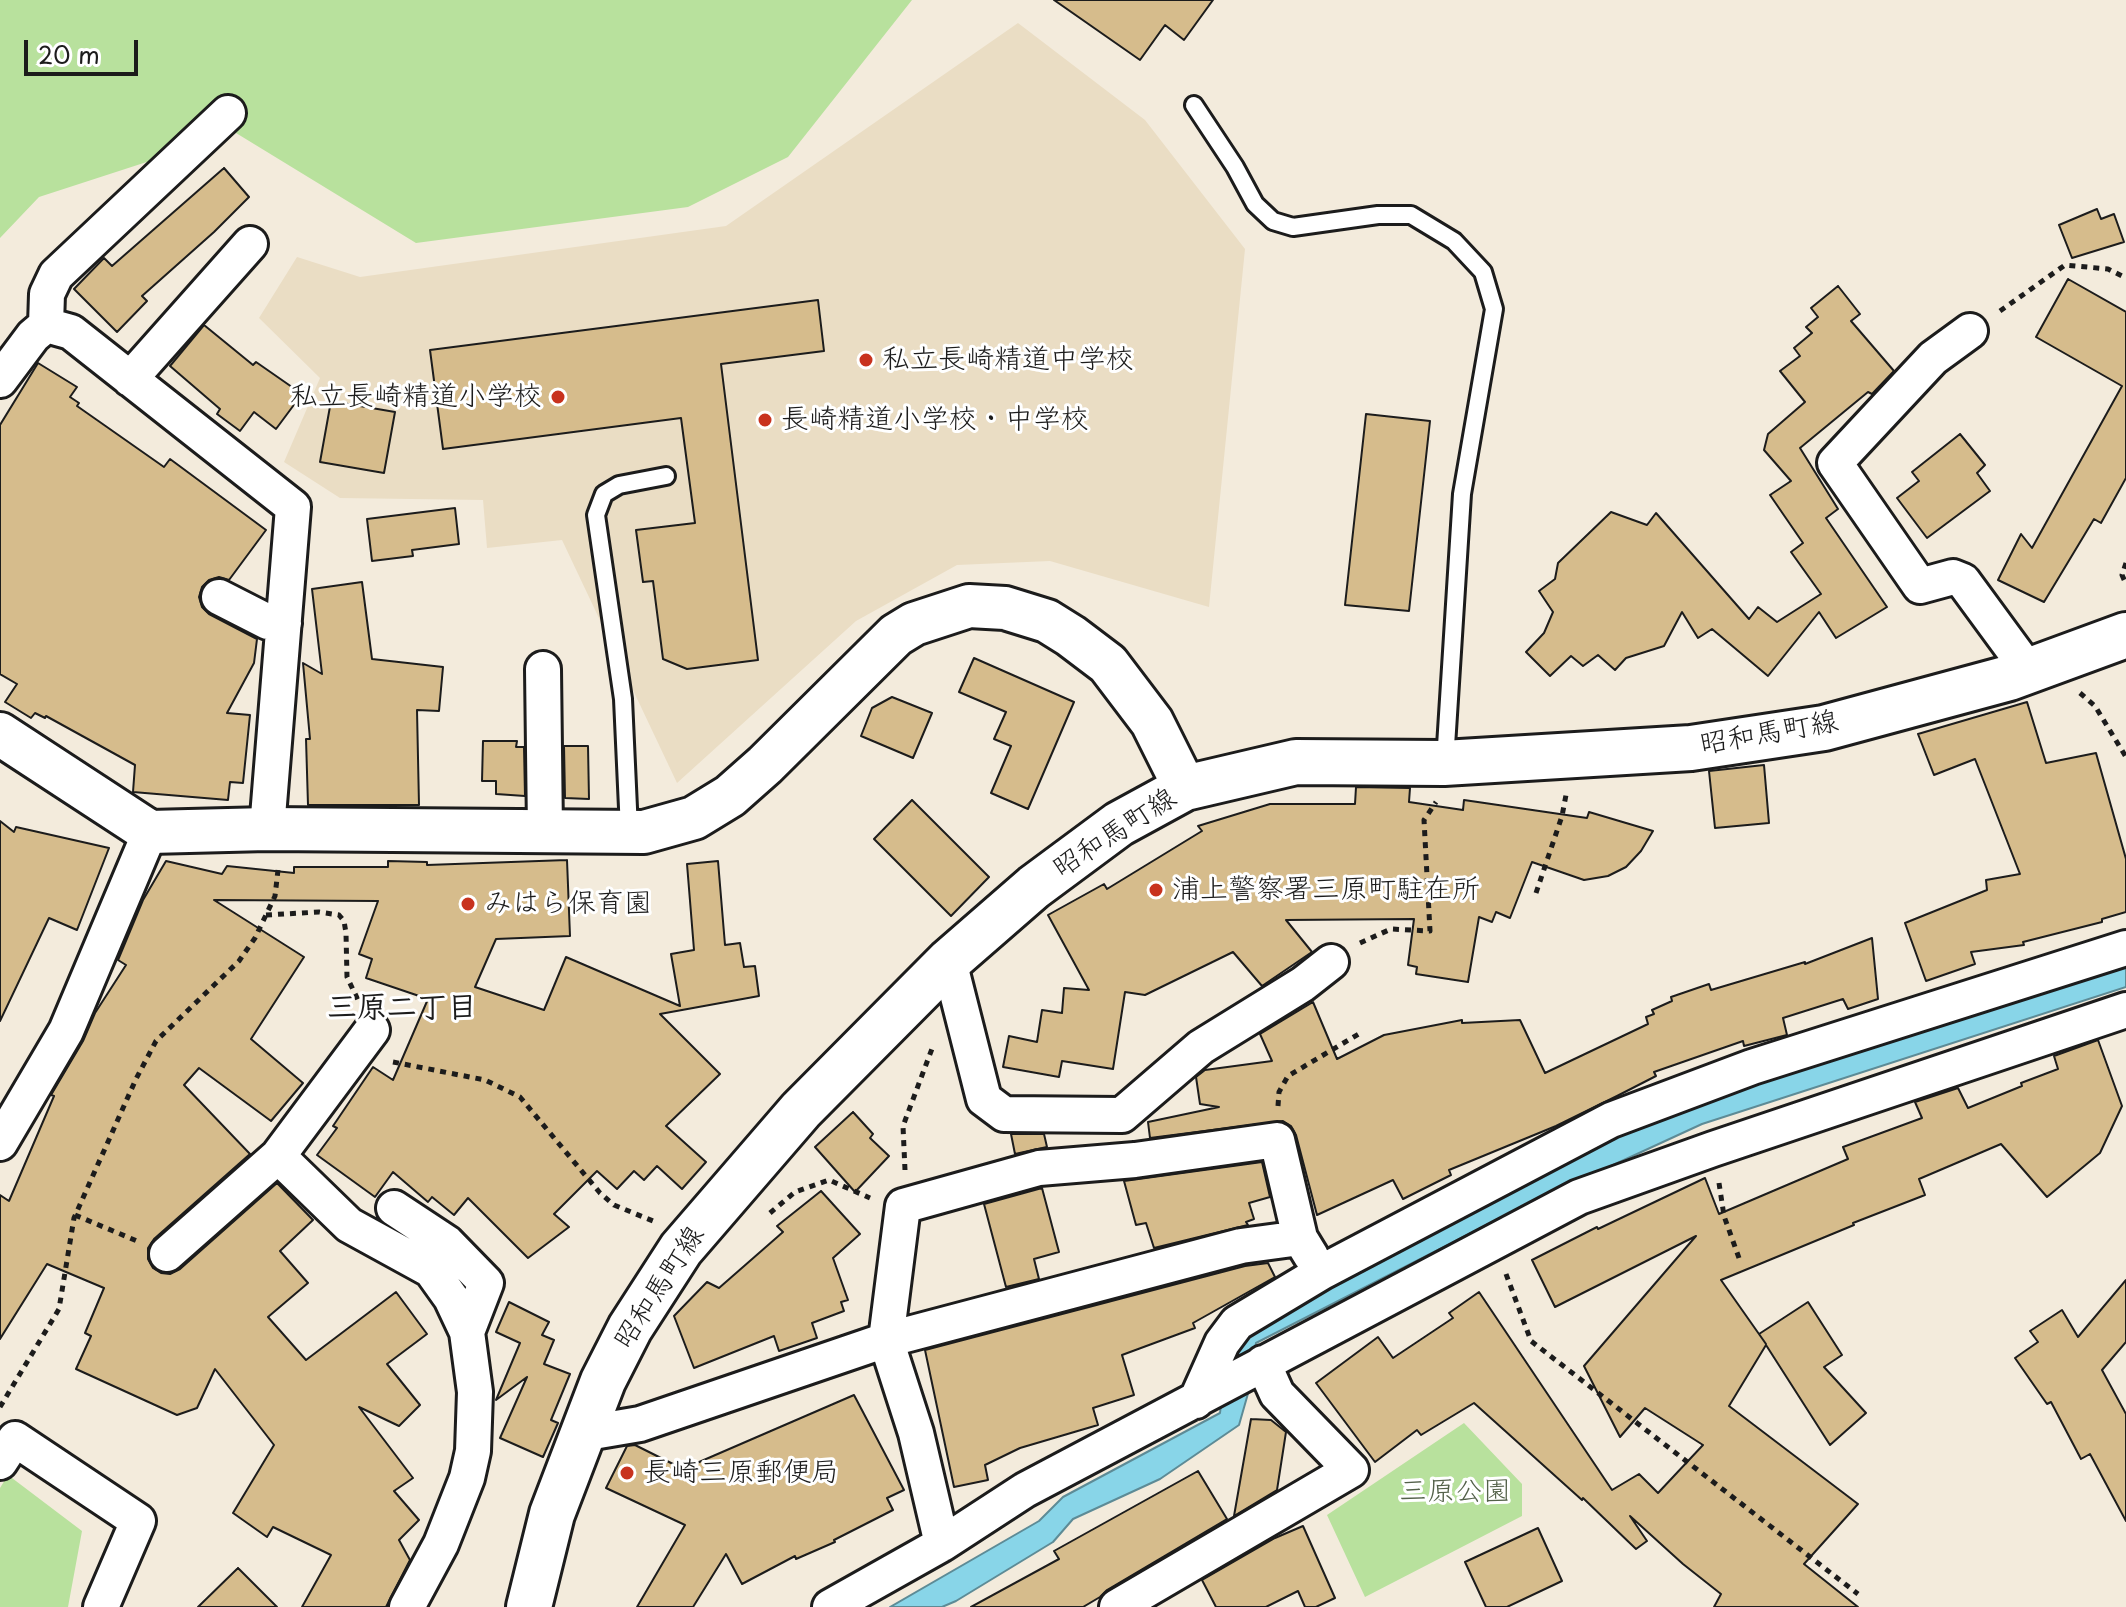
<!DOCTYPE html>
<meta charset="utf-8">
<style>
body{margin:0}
#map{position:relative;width:2126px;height:1607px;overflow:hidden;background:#f3ebdc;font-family:"Playpen Sans",sans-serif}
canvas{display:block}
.scale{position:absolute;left:24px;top:40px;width:114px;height:36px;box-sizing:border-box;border:4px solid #1c1c1c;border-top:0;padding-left:10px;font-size:24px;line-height:28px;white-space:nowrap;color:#1c1c1c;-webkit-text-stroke:6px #fff;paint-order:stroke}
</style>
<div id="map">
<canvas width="2126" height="1607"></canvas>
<div class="scale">20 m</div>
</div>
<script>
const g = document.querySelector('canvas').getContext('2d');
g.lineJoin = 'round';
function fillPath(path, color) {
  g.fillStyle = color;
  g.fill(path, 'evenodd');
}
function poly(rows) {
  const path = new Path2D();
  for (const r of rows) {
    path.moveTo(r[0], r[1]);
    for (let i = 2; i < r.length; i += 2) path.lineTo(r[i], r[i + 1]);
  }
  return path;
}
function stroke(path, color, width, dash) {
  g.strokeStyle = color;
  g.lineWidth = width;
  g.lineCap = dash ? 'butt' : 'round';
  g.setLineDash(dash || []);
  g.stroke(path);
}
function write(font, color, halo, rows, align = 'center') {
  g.font = font + ' "Playpen Sans","Klee One",sans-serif';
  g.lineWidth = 6;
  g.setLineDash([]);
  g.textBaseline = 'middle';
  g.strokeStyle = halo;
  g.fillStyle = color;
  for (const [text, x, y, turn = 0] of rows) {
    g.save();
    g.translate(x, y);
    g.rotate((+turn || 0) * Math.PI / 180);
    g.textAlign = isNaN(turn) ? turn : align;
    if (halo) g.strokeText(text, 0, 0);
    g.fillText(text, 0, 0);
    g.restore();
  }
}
fillPath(poly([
 [1018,23,1145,120,1245,249,1209,607,1050,561,957,565,856,621,677,783,562,540,487,548,483,500,340,498,284,462,320,378,259,318,297,257,360,277,726,226]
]), '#eaddc4');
fillPath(poly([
 [0,0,912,0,788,157,688,207,416,243,236,133,39,197,0,238],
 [1464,1423,1522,1484,1522,1516,1365,1597,1327,1515],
 [8,1475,82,1531,68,1607,0,1607,0,1488]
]), '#b8e19d');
const water = poly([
 [2126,958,2126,987,1702,1124,1522,1207,1256,1343,1249,1390,1239,1425,1160,1479,1073,1519,1053,1542,956,1601,942,1607,890,1607,1039,1521,1063,1497,1220,1413,1226,1363,1236,1337,1512,1182,1694,1099,2126,958]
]);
fillPath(water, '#88d5e8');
stroke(water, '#5d8b96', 2);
const building = poly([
 [1054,0,1213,0,1184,40,1165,25,1140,60,1054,0],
 [224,168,249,197,214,232,142,296,147,301,117,332,74,289,104,258,112,266,224,168],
 [2097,209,2101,219,2114,214,2124,242,2072,258,2059,225,2097,209],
 [2068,279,2126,312,2126,478,2101,523,2094,519,2044,602,1998,580,2021,534,2032,548,2122,386,2036,337,2068,279],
 [1838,286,1860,314,1851,321,1894,371,1872,394,1868,392,1800,448,1838,509,1826,518,1887,607,1836,638,1819,612,1768,676,1712,629,1698,638,1682,612,1664,646,1626,658,1615,670,1598,655,1583,666,1571,656,1550,676,1526,652,1544,633,1553,612,1539,591,1555,579,1558,563,1611,512,1647,525,1656,513,1749,619,1758,607,1777,622,1821,594,1791,552,1803,543,1770,495,1791,481,1764,450,1768,434,1805,402,1780,371,1800,356,1794,348,1812,333,1806,327,1818,317,1811,308,1838,286],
 [818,300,824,351,721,364,758,660,687,669,663,659,653,581,643,582,636,530,695,523,681,418,443,449,430,350,818,300],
 [204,325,253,365,256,362,302,394,276,429,254,412,240,431,217,414,220,409,170,366,204,325],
 [38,363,77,387,70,397,79,403,77,406,164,467,170,459,266,530,229,580,219,577,209,580,202,587,199,597,202,607,209,614,257,639,254,663,227,713,250,715,243,783,230,782,228,800,133,792,135,765,46,716,45,718,35,713,31,718,5,702,17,684,0,674,0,425,38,363],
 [331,401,395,412,384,473,320,462,331,401],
 [1366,414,1430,421,1409,611,1345,605,1366,414],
 [1960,434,1985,465,1977,473,1990,491,1927,538,1897,498,1919,481,1912,472,1960,434],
 [455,508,459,544,412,550,413,556,372,561,367,519,455,508],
 [362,582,372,659,443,667,439,711,417,710,419,805,308,805,306,739,310,739,303,663,322,674,312,589,362,582],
 [974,658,1074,702,1028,809,991,793,1011,746,994,739,1006,712,959,692,974,658],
 [892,697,932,713,913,758,861,736,872,708,892,697],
 [2027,702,2046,763,2096,753,2126,859,2126,912,2102,919,2102,922,2023,942,2024,945,1971,952,1975,964,1926,981,1905,923,1987,890,1986,880,2020,874,1975,759,1934,775,1918,734,2027,702],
 [483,741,517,741,516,747,524,747,525,796,496,794,496,781,482,781,483,741],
 [564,746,588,746,589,799,565,798,564,746],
 [1764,765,1769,823,1715,828,1709,771,1764,765],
 [1356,787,1410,788,1409,802,1463,810,1464,800,1587,818,1589,812,1653,831,1641,851,1626,867,1608,876,1584,880,1532,862,1510,918,1496,912,1492,922,1479,917,1468,982,1416,974,1417,967,1408,965,1414,919,1286,920,1312,952,1262,986,1233,952,1145,995,1125,992,1113,1069,1062,1061,1059,1077,1003,1067,1009,1036,1037,1042,1042,1010,1062,1013,1064,988,1089,990,1048,915,1104,884,1107,889,1202,831,1198,826,1270,804,1355,804,1356,787],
 [912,800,989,877,951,916,874,839,912,800],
 [0,821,14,832,16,827,109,848,77,930,49,918,0,1021,0,821],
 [567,860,570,936,496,939,475,987,544,1010,566,957,680,1006,671,954,694,950,687,864,718,861,725,945,740,943,744,967,755,966,759,996,660,1014,720,1074,666,1126,706,1162,682,1189,657,1166,644,1180,634,1171,617,1189,597,1171,554,1214,569,1227,528,1258,468,1198,454,1215,432,1197,428,1202,393,1172,375,1197,317,1155,337,1128,333,1126,373,1067,393,1080,428,999,366,978,372,959,359,954,378,901,214,900,304,957,251,1039,303,1083,271,1121,199,1068,184,1085,250,1154,154,1239,148,1248,148,1259,153,1268,161,1273,170,1274,180,1269,277,1183,313,1220,280,1251,308,1283,268,1317,306,1360,396,1292,427,1334,387,1364,420,1405,399,1426,359,1407,413,1478,394,1491,419,1520,399,1540,410,1560,386,1607,302,1607,331,1555,273,1527,267,1537,233,1513,274,1445,215,1369,197,1408,177,1415,76,1369,91,1336,85,1333,104,1288,47,1264,0,1339,0,1195,9,1201,54,1096,51,1095,83,1041,95,1013,126,965,118,960,143,900,166,861,222,874,227,866,294,873,294,867,388,867,388,861,427,862,427,865,567,860],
 [1872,938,1878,999,1848,1009,1843,999,1783,1018,1787,1035,1744,1046,1743,1041,1654,1072,1656,1076,1617,1096,1556,1126,1449,1170,1451,1175,1403,1199,1393,1180,1317,1215,1296,1135,1291,1126,1283,1121,1150,1138,1148,1122,1219,1107,1200,1104,1196,1077,1205,1070,1272,1061,1260,1034,1313,1002,1337,1059,1384,1035,1462,1020,1462,1023,1520,1020,1545,1073,1648,1024,1646,1017,1654,1014,1652,1010,1672,1001,1671,997,1709,984,1711,990,1805,962,1805,964,1872,938],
 [2098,1040,2122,1106,2100,1153,2047,1197,2001,1144,1919,1179,1925,1195,1853,1223,1854,1225,1721,1280,1766,1344,1759,1334,1808,1302,1842,1355,1824,1367,1866,1413,1830,1445,1766,1345,1729,1406,1858,1504,1804,1564,1858,1607,1714,1607,1721,1594,1683,1564,1630,1516,1647,1541,1636,1549,1583,1498,1582,1500,1474,1403,1421,1435,1417,1430,1375,1462,1316,1383,1378,1337,1393,1358,1453,1318,1449,1313,1479,1292,1612,1490,1639,1474,1658,1493,1703,1445,1645,1408,1620,1437,1584,1366,1696,1236,1555,1307,1532,1260,1597,1227,1598,1229,1705,1178,1719,1214,1848,1159,1843,1147,1922,1118,1915,1102,1958,1088,1968,1108,2022,1086,2021,1083,2058,1069,2054,1056,2098,1040],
 [853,1112,873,1134,870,1138,889,1156,855,1192,815,1147,853,1112],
 [1011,1134,1044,1134,1047,1147,1015,1154,1011,1134],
 [1262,1162,1270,1197,1249,1203,1254,1219,1246,1222,1248,1225,1154,1248,1146,1223,1136,1225,1124,1181,1262,1162],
 [1042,1188,1059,1252,1034,1259,1039,1279,1006,1287,984,1204,1042,1188],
 [821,1191,860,1234,833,1258,848,1300,841,1302,844,1311,812,1323,817,1338,779,1351,774,1336,694,1368,674,1316,707,1282,719,1288,783,1232,777,1226,821,1191],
 [1268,1263,1275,1277,1193,1323,1195,1328,1122,1355,1134,1395,1093,1408,1098,1425,1020,1448,985,1465,988,1480,954,1487,925,1350,1245,1266,1268,1263],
 [2126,1280,2126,1342,2102,1370,2126,1414,2126,1521,2090,1454,2081,1459,2051,1402,2047,1404,2015,1358,2038,1342,2030,1331,2062,1310,2078,1337,2126,1280],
 [509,1302,549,1322,542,1335,554,1340,544,1364,570,1374,551,1420,558,1423,543,1457,500,1438,527,1377,496,1400,520,1343,496,1332,509,1302],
 [854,1395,904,1490,887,1498,893,1510,834,1540,835,1542,796,1559,795,1556,742,1584,726,1554,693,1607,637,1607,685,1525,606,1488,627,1446,635,1445,683,1469,854,1395],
 [1251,1419,1271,1420,1286,1432,1277,1490,1234,1516,1251,1419],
 [1198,1471,1227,1519,1107,1590,1100,1597,1083,1607,971,1607,1059,1559,1054,1551,1198,1471],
 [1303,1526,1335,1598,1316,1607,1305,1607,1298,1591,1266,1607,1216,1607,1202,1580,1275,1538,1303,1526],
 [1538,1528,1562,1581,1507,1607,1486,1607,1465,1562,1538,1528],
 [238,1568,277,1607,198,1607,238,1568]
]);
fillPath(building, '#d6bc8c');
stroke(building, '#1c1c1c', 2);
const service = poly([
 [1194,105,1235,167,1255,204,1273,221,1293,227,1378,215,1411,215,1454,241,1483,272,1494,309,1462,494,1445,762],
 [629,830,623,699,596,515,604,494,619,485,666,476]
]);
const minor = poly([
 [46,325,47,294,56,275,228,113],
 [1970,331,1933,358,1835,463,1920,586,1953,577,1963,581,2029,671],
 [130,379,250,244],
 [0,380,33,336,46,325,71,332,293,507,267,829],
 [219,597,268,622,284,623],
 [543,669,545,831],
 [949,961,984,1099,1004,1114,1122,1115,1201,1047,1303,984,1331,962],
 [0,1143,66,1031,150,832],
 [278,1156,349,1225,431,1270,451,1298,467,1332,475,1392,473,1451,467,1478,441,1544,407,1607],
 [394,1208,447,1243,486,1283,467,1332],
 [167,1254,278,1156,372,1030],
 [1196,1401,1222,1343,1237,1323,1322,1272,1611,1120,1752,1067,2126,948],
 [581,1434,640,1424,886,1340,1241,1246,1300,1238,1311,1256],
 [0,1462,15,1439,138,1521,101,1607],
 [942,1544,916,1433,886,1340,903,1206,1039,1168,1135,1160,1277,1140,1300,1238],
 [830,1607,942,1544,1025,1490,1579,1197,1713,1149,2126,1010],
 [1117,1607,1351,1470,1277,1394,1263,1363]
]);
const tertiary = poly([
 [0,734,150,832,267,829,644,832,694,818,730,796,765,765,896,635,914,624,969,606,1005,608,1047,621,1071,636,1108,664,1152,722,1185,788]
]);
const secondary = poly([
 [529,1607,552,1514,603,1381,630,1328,681,1249,801,1110,949,961,1034,887,1119,824,1185,788,1296,762,1444,763,1691,748,1824,728,2009,678,2126,635]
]);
stroke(service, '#1c1c1c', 22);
stroke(minor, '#1c1c1c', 40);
stroke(tertiary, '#1c1c1c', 48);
stroke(secondary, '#1c1c1c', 50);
stroke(poly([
 [2000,311,2065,265,2108,269,2126,278],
 [2126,563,2122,575,2126,584],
 [2080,693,2095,706,2126,757],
 [1536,893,1562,816,1566,795],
 [266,915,319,912,339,915,344,921,346,933,347,977,358,1000],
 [1360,943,1391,929,1430,931,1424,820,1436,802],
 [393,1062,485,1080,520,1097,600,1193,614,1205,653,1221],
 [1278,1106,1279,1092,1288,1076,1362,1032],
 [905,1170,903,1126,933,1046],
 [1719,1183,1724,1216,1739,1258],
 [770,1213,795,1192,829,1180,870,1198],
 [75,1215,137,1241],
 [1506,1274,1531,1341,1858,1594],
 [0,1407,59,1309,74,1218,136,1079,156,1041,239,961,255,938,275,896,278,870]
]), '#1c1c1c', 5, [6, 6]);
stroke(service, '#fff', 16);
stroke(minor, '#fff', 34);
stroke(tertiary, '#fff', 42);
stroke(secondary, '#fff', 44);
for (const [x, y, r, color] of [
 [866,360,8,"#c8321e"],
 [558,397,8,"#c8321e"],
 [765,420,8,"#c8321e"],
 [1156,890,8,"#c8321e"],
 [468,904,8,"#c8321e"],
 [627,1473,8,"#c8321e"]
]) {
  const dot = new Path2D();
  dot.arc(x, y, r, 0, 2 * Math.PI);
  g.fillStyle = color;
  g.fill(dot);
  stroke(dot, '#fff', 3);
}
write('28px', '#1c1c1c', '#fff', [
 ["私立長崎精道中学校",882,360],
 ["私立長崎精道小学校",542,397,"right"],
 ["長崎精道小学校・中学校",781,420],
 ["浦上警察署三原町駐在所",1172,890],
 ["みはら保育園",484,904],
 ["長崎三原郵便局",643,1473]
], 'left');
write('28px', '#1c1c1c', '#fff', [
 ["昭和馬町線",1769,734,-10],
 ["昭和馬町線",1115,834,-33],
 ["昭和馬町線",660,1288,-57]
]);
write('28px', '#536149', '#fff', [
 ["三原公園",1455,1492]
]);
write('bold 30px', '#1c1c1c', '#fff', [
 ["三原二丁目",402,1009]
]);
</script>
